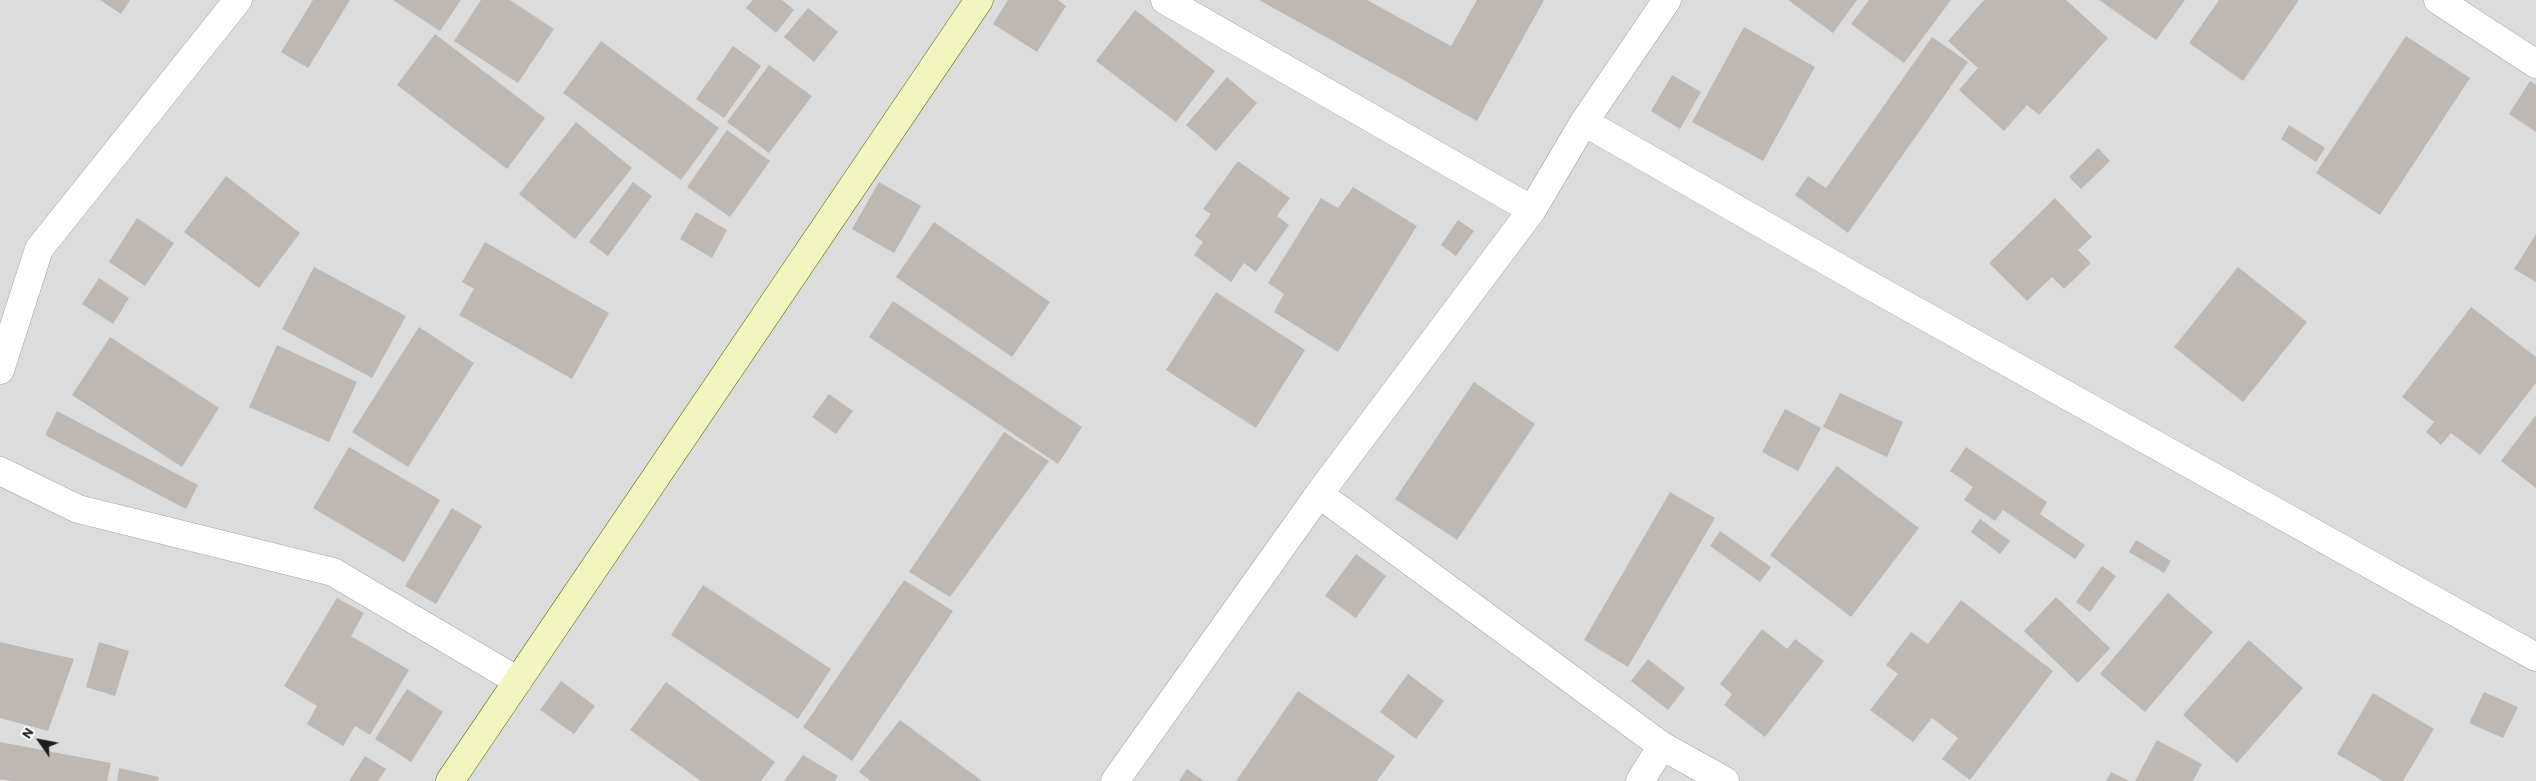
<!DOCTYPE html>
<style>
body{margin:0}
#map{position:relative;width:2536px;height:781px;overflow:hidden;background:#efece5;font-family:Barlow,sans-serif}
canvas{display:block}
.north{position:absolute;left:15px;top:716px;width:50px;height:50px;-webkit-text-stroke:4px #fff;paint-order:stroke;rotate:303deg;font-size:14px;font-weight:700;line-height:20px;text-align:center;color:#1e1e1e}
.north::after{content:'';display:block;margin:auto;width:18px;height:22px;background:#1e1e1e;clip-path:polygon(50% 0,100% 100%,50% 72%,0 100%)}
</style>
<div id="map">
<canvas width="2536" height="781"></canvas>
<div class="north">N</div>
</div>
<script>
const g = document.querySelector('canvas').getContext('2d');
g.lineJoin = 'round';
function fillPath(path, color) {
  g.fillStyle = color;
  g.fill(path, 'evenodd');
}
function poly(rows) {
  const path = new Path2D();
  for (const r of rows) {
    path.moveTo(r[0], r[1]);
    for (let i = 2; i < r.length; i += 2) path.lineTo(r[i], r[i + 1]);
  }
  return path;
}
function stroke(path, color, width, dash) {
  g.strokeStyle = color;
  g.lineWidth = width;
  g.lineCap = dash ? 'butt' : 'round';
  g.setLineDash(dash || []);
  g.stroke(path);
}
fillPath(poly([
 [0,0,2536,0,2536,781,0,781]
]), '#dcdcdc');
fillPath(poly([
 [100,0,130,0,121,14],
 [313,0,350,0,308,68,281,52],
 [393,0,461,0,440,31],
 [481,0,510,0,554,29,518,83,454,41],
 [753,0,782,0,794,10,776,33,746,8],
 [1008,0,1058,0,1066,6,1037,52,993,24],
 [1259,0,1367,0,1451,46,1477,0,1544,0,1477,121],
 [1788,0,1857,0,1833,33],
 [1869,0,1951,0,1904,63,1851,24],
 [1984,0,2066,0,2108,38,2039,115,2027,105,2004,131,1959,90,1978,68,1948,41],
 [2099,0,2185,0,2156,40],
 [2219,0,2299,0,2243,81,2189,43],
 [808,8,838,32,814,62,784,37],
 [1135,10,1215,71,1176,122,1096,61],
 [1744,27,1815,67,1763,161,1692,122],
 [435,34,545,118,507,169,397,85],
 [2406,36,2470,78,2380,215,2316,173],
 [1932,37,1968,62,1848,233,1795,195,1808,176,1826,188],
 [601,41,719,128,681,180,563,93],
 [733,46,761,66,724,118,696,99],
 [769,65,812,96,769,153,727,122],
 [1672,75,1701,92,1680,129,1651,111],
 [1227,77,1257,103,1216,151,1186,125],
 [2530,81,2536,85,2536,132,2509,114],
 [576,122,632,168,575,239,519,194],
 [2289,125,2325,148,2316,162,2281,139],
 [727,130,770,161,730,217,687,187],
 [2098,148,2110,161,2081,189,2069,177],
 [1238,161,1290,198,1277,216,1289,225,1256,272,1244,263,1231,282,1194,255,1203,242,1195,236,1211,214,1203,209],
 [226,176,300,233,259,288,184,232],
 [633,182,652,196,608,256,589,242],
 [879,182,921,206,894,253,852,229],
 [1353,187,1417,226,1338,352,1274,312,1284,294,1268,283,1321,198,1338,208],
 [2055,198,2092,237,2078,250,2091,263,2064,289,2052,277,2027,301,1989,263],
 [696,212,727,230,712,258,680,239],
 [137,218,174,243,145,286,109,262],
 [1458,220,1474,231,1456,256,1441,245],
 [934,222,1050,302,1012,357,896,277],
 [2536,234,2536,282,2514,269],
 [485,242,609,313,572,379,459,315,474,289,462,282],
 [314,267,406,316,372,378,282,329],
 [2238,267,2307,322,2243,402,2174,347],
 [99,278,129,298,113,324,82,304],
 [1216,292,1305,350,1256,428,1166,370],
 [893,301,1082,427,1058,464,869,337],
 [2471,307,2536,357,2536,383,2480,455,2451,433,2441,445,2426,432,2434,422,2402,397],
 [419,327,474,363,408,467,352,432],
 [110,337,219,408,182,467,72,395],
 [277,345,357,382,329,442,249,407],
 [1474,382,1535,424,1457,540,1395,499],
 [1840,393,1903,422,1887,457,1823,427],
 [829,394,853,411,836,434,812,417],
 [1785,409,1821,428,1798,471,1762,452],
 [57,411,198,485,186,509,45,435],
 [2536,415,2536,488,2501,461],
 [1004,432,1049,461,950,597,909,572],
 [349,447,440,500,404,562,313,508],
 [1966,447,2047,502,2040,514,2085,545,2075,559,2003,510,1995,521,1964,500,1973,487,1950,471],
 [1837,466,1919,528,1851,617,1770,555],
 [1670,492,1715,518,1628,667,1584,640],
 [452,508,482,526,436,604,405,586],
 [1980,519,2010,541,2000,554,1971,532],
 [1720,531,1771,567,1760,582,1710,546],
 [2136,540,2171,561,2164,573,2129,552],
 [1356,554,1386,576,1356,618,1325,596],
 [2102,566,2116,576,2090,612,2076,602],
 [904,580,953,611,852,761,803,727],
 [703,585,831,669,798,719,671,635],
 [2168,593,2213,632,2145,712,2100,674],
 [2056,597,2110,648,2078,683,2024,631],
 [337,598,364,613,351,636,409,670,370,735,355,726,343,746,307,724,317,706,284,686],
 [1961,600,2053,671,1970,780,1942,759,1958,738,1932,718,1913,742,1870,710,1898,674,1886,665,1911,632,1928,644],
 [1762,629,1787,649,1795,639,1824,661,1765,737,1724,705,1732,694,1720,684],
 [2249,640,2303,688,2237,763,2183,715],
 [0,642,74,659,48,731,0,718],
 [99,642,129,651,115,696,86,687],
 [1648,659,1685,688,1668,710,1631,681],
 [1408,674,1444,701,1416,739,1380,712],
 [561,681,595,706,574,734,540,710],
 [666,682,775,762,761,781,701,781,630,730],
 [407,689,443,712,411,762,375,739],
 [1298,691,1395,756,1377,781,1236,781],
 [2484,692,2518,707,2503,738,2469,723],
 [2373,693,2434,729,2403,781,2383,781,2337,754],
 [900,720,982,781,871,781,859,772],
 [2157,740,2202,764,2193,781,2135,781],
 [0,742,111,763,107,781,12,781,0,779],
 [803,755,838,776,835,781,784,781],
 [365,756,386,769,378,781,349,781],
 [119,768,159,777,158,781,117,781],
 [1187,769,1204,781,1179,781],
 [2111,772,2129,781,2106,781]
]), '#bfb8b2');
const street = poly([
 [1165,0,1532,210],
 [2438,0,2536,64],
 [1584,122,1862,281,2536,657],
 [0,370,39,249,238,0],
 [0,471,78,509,333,572,518,681],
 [1319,494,1662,746,1725,781],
 [1115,781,1319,494,1532,210,1584,122,1667,0],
 [1640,781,1662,746]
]);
const secondary = poly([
 [450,781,979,0]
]);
stroke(street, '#a5a5a5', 29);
stroke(secondary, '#646e0d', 29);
stroke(street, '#fff', 28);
stroke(secondary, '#f2f5bd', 28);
</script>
